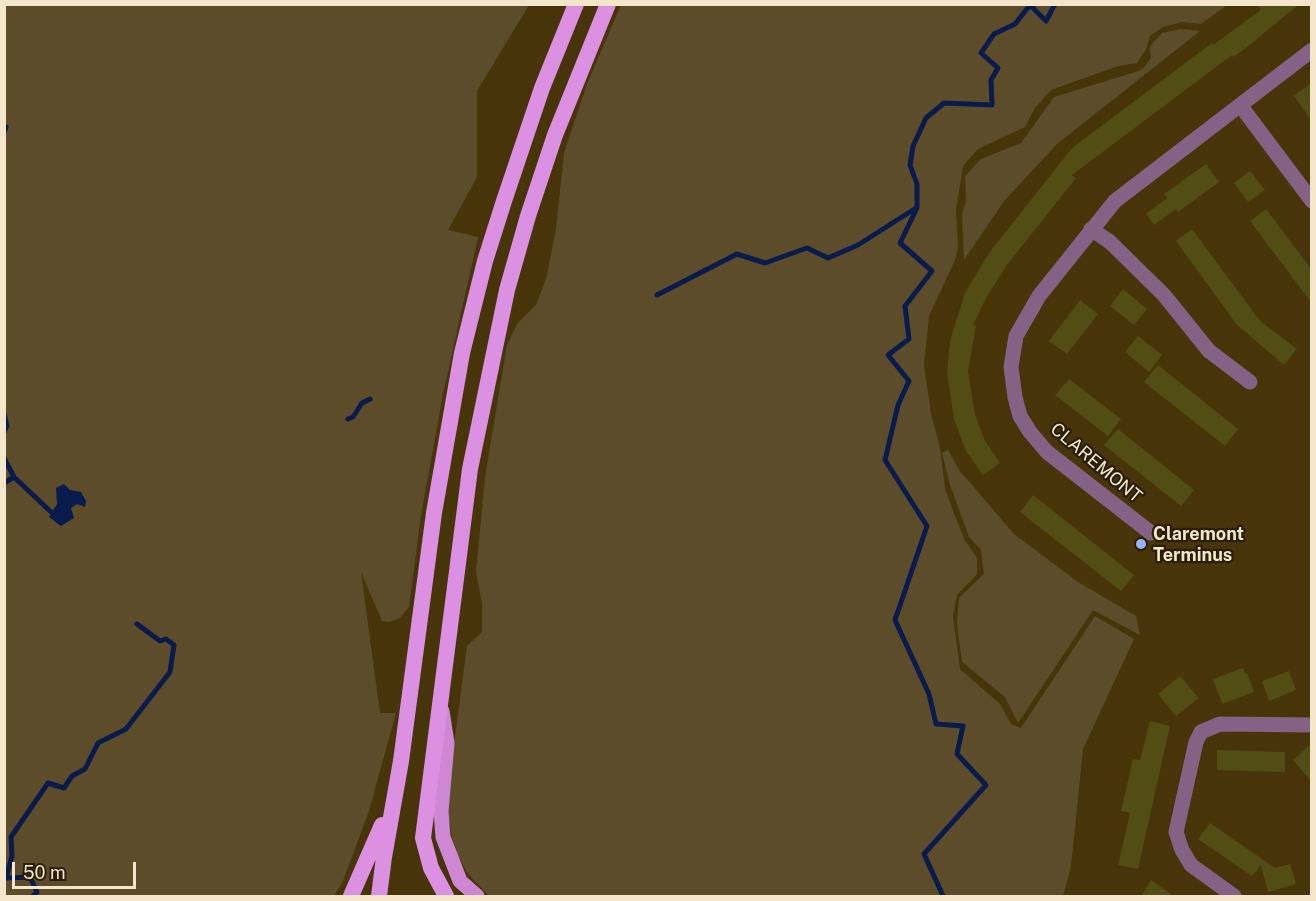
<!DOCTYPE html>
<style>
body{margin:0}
#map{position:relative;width:1316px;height:901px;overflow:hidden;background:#473509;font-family:"Public Sans",sans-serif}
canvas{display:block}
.frame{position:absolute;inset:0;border:6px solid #f4e6cb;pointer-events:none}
.scale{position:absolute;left:12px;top:862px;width:124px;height:27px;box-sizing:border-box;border:3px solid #f4e6cb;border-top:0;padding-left:8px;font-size:18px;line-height:21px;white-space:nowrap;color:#f4e6cb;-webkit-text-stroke:4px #281e07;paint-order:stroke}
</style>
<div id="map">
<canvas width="1316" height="901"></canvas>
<div class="frame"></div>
<div class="scale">50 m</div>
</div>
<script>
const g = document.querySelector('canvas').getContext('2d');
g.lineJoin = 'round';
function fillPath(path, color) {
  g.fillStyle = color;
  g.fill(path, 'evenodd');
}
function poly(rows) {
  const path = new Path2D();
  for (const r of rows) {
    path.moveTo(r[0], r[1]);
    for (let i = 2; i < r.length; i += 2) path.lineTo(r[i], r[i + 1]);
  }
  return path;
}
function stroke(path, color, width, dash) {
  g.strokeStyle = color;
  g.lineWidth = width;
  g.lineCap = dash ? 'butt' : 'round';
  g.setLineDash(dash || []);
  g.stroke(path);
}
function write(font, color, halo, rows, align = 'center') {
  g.font = font + ' "Public Sans",sans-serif';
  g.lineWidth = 4.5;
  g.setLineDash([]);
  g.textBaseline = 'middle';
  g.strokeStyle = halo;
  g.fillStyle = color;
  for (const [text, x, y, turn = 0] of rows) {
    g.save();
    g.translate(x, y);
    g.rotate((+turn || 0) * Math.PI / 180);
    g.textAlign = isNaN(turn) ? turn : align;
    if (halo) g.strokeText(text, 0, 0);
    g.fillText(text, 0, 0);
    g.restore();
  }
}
fillPath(poly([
 [5,5,529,5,477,91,477,177,448,230,478,237,443,394,421,515,409,607,400,618,390,622,382,621,361,572,380,713,396,713,369,811,343,881,334,896,5,896],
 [70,490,81,492,77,504,71,508,68,521,61,526,51,512],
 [621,5,1227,5,1201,24,1182,22,1163,27,1150,36,1146,49,1137,63,1118,66,1051,90,1035,108,1025,127,978,149,963,166,956,210,958,248,955,260,929,316,924,365,931,414,940,447,945,489,964,539,977,558,977,574,957,595,953,616,960,669,1000,704,1011,724,1021,728,1095,616,1134,639,1083,749,1071,866,1063,896,489,896,468,874,458,856,452,837,448,811,452,760,467,646,482,632,482,603,476,572,485,477,507,345,517,324,536,305,547,275,556,229,564,153,587,84],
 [1180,29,1200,31,1057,144,1004,201,964,260,962,214,966,201,965,176,981,159,1021,143,1054,97,1142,70,1151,58,1150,46,1162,33],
 [948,450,959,470,1014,534,1078,582,1136,616,1140,635,1093,610,1018,723,1005,697,962,662,957,624,959,598,984,574,981,550,969,537,950,485,942,453]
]), '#5d4c29');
fillPath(poly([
 [64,484,70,490,81,492,86,501,85,507,77,504,71,508,74,518,61,526,49,517,57,504,56,488]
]), '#081b4c');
stroke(poly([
 [4,132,6,127],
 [657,295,737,254,765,263,807,248,828,258,858,245,916,208],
 [4,414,7,426,4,432],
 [348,419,353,417,362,403,370,399],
 [4,458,14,477,51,512],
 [4,483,14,477],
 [33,896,37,892,30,877,6,878,12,856,11,837,48,783,64,788,72,776,85,769,98,743,126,729,170,672,174,645,166,639,160,641,137,624],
 [943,896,924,854,986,785,957,754,963,726,936,724,929,694,895,620,927,526,885,460,898,405,909,381,888,355,909,339,905,306,932,271,900,243,917,208,917,184,910,165,913,146,926,118,944,103,992,105,991,80,998,68,981,53,994,34,1015,24,1030,5,1046,21,1055,4]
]), '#081b4c', 5);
fillPath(poly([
 [1257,4,1299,4,1246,48,1233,57,1232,55,1072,175,1076,178,1007,265,987,296,973,325,976,326,968,371,975,415,985,441,1000,463,983,475,966,451,954,419,947,372,950,341,965,293,989,253,1072,148,1212,43,1213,45,1261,10],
 [1311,83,1311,120,1294,96],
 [1206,164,1219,182,1178,212,1176,209,1154,225,1146,214,1167,198,1164,194],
 [1250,171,1265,190,1248,202,1234,183],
 [1266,209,1311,269,1311,302,1250,221],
 [1192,229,1260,321,1297,349,1284,365,1237,325,1176,241],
 [1123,289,1147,309,1134,325,1110,306],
 [1080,300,1098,314,1067,354,1049,341],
 [1138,336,1162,355,1149,372,1125,352],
 [1158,365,1238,429,1225,446,1144,382],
 [1069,379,1121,419,1108,436,1055,395],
 [1118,429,1194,490,1181,506,1104,445],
 [1033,495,1134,575,1121,591,1020,512],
 [1243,668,1245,674,1247,673,1254,692,1222,704,1213,679],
 [1289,671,1296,690,1269,701,1262,681],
 [1180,676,1199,698,1176,716,1158,694],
 [1150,721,1170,726,1138,869,1118,865,1130,813,1121,811,1133,759,1140,760],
 [1311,744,1311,781,1293,760],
 [1217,750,1285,752,1285,772,1217,770],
 [1210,823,1275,868,1290,864,1296,884,1268,892,1261,865,1252,876,1198,839],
 [1151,880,1175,897,1141,897]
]), '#514d14');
stroke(poly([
 [1240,105,1312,201],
 [1091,229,1110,242,1164,295,1209,351,1250,382],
 [1151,533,1047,452,1030,432,1020,416,1015,397,1011,367,1016,336,1039,296,1115,201,1312,50],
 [1234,896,1191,865,1182,850,1176,832,1196,742,1201,732,1220,724,1312,725]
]), '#846286', 15);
stroke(poly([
 [442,711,447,743,441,811,443,837,460,881,477,896]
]), '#ce88d3', 15);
stroke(poly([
 [351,896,382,825],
 [379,896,384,857,401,761,434,513,462,353,485,261,504,201,542,88,576,4],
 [446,896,431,868,423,838,470,469,507,290,528,216,555,135,608,4]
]), '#dc90e2', 16);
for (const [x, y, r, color] of [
 [1141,544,6,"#95b6fd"]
]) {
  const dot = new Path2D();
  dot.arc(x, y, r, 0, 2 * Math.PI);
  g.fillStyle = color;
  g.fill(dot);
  stroke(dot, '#281e07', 2);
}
write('18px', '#f4e6cb', '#281e07', [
 ["CLAREMONT",1096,463,40]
]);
write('bold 18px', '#f4e6cb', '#281e07', [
 ["Claremont",1153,534],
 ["Terminus",1153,555]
], 'left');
</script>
